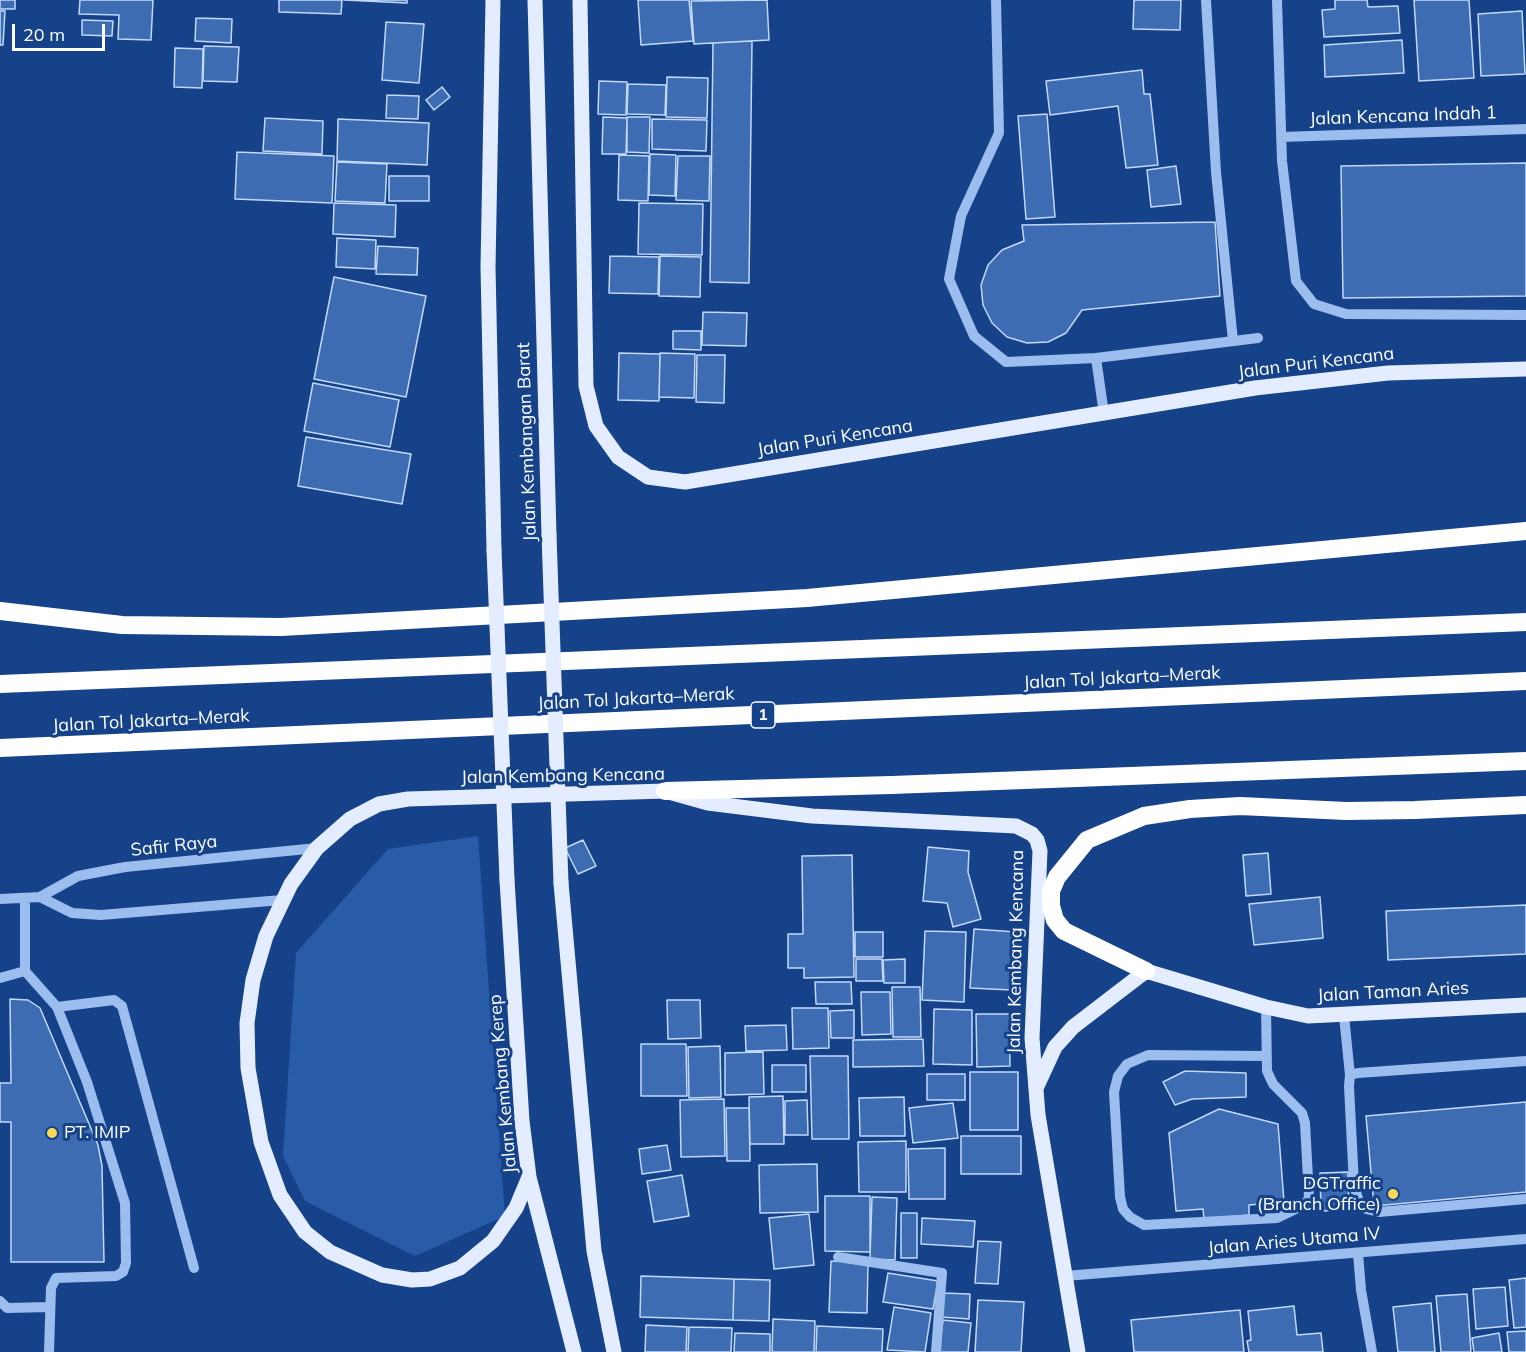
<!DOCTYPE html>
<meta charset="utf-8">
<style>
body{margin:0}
#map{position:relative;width:1526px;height:1352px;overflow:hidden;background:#154289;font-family:Mulish,sans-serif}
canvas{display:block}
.scale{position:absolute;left:12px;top:24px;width:93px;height:27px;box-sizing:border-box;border:3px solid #fff;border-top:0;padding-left:8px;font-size:18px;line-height:21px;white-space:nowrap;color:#fff;-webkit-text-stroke:4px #154289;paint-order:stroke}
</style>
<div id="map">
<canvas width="1526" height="1352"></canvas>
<div class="scale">20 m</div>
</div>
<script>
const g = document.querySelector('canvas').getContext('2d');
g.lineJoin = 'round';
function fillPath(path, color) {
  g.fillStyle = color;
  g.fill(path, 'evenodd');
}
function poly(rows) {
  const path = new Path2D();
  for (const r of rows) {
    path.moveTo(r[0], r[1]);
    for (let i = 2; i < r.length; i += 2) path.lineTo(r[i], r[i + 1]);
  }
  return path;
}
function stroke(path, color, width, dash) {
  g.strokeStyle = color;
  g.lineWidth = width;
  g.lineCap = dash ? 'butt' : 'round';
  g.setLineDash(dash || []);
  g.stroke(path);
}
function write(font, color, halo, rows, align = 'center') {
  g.font = font + ' Mulish,sans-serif';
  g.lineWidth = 6;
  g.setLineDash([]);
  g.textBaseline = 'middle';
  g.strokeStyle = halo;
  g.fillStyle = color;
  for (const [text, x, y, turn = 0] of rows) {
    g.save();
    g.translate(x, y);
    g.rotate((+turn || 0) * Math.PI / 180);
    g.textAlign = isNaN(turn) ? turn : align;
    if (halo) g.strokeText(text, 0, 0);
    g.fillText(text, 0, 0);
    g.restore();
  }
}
fillPath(poly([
 [478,836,505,1216,415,1256,305,1201,283,1156,296,953,388,849]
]), '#285ba8');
const building = poly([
 [0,0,15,0,15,9,0,9,0,0],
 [80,0,153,0,151,40,118,39,119,15,79,14,80,0],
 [279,0,342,0,341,14,279,12,279,0],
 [344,0,407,0,407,3,344,0],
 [638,0,689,0,693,41,641,45,638,0],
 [767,0,769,40,694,44,691,1,767,0],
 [1134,0,1181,0,1180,30,1133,29,1134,0],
 [1335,0,1367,0,1368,7,1398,6,1400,33,1324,37,1322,10,1335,9,1335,0],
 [1414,0,1469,0,1474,78,1419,81,1414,0],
 [0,11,5,11,3,45,0,45,0,11],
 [1522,11,1525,74,1481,76,1478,14,1522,11],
 [196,18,232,19,231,43,195,41,196,18],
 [82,20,113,21,112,36,82,35,82,20],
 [386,22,424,24,419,83,382,80,386,22],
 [1402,40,1404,73,1325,77,1324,45,1402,40],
 [752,41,749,283,710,282,713,43,752,41],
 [204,46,239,47,237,82,203,81,204,46],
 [175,48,203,49,202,88,174,87,175,48],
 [1142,70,1144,94,1150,94,1158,165,1126,168,1118,106,1050,115,1046,81,1142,70],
 [667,77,708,78,707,118,666,117,667,77],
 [599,81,627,82,626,115,598,114,599,81],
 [628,84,666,85,665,115,627,114,628,84],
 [442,87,450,97,434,110,426,100,442,87],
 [387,95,419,96,418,119,386,118,387,95],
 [1047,114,1055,217,1026,219,1018,116,1047,114],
 [603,117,627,118,626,154,602,154,603,117],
 [627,117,650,117,649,153,627,152,627,117],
 [265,118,323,121,322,154,263,151,265,118],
 [338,119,429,123,427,165,337,161,338,119],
 [652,119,707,120,706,151,652,149,652,119],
 [237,152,334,156,332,203,235,199,237,152],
 [650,154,676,155,675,196,649,195,650,154],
 [619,155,649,156,648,201,618,200,619,155],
 [678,156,710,156,709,201,676,200,678,156],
 [337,162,387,164,385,203,335,201,337,162],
 [1526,163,1526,296,1343,298,1341,166,1526,163],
 [1176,166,1181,204,1151,207,1147,170,1176,166],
 [389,176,429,176,429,201,389,201,389,176],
 [334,203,396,205,395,237,333,234,334,203],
 [639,203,703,204,702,255,638,254,639,203],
 [1215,222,1220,296,1082,310,1066,333,1048,342,1027,343,1007,337,992,323,983,305,981,285,988,265,1002,250,1024,241,1022,225,1215,222],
 [337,238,376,240,375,269,336,267,337,238],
 [378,246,418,248,417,275,376,274,378,246],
 [610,256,659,257,658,294,609,293,610,256],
 [660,256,701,257,700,297,659,296,660,256],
 [334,277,426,296,406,397,314,379,334,277],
 [703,312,747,313,746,346,702,345,703,312],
 [673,331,701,331,701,350,673,349,673,331],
 [619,353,660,354,659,401,618,400,619,353],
 [660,353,695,354,694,398,659,397,660,353],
 [697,355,725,355,724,403,696,402,697,355],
 [313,383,399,400,390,447,304,431,313,383],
 [306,437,411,454,402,504,298,486,306,437],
 [583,840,596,866,578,874,565,848,583,840],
 [928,847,969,851,968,872,981,919,953,927,947,903,923,901,928,847],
 [1268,853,1271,894,1246,896,1243,855,1268,853],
 [852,855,854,977,804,978,804,968,788,968,788,934,803,934,802,856,852,855],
 [1320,897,1323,938,1254,945,1249,904,1320,897],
 [1526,905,1526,954,1388,960,1386,911,1526,905],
 [974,929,1016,932,1012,990,970,988,974,929],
 [925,931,966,932,964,1002,922,1000,925,931],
 [855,932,883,932,883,957,855,957,855,932],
 [856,959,882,959,883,981,856,981,856,959],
 [905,959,905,983,884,983,883,960,905,959],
 [815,982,851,982,852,1004,816,1004,815,982],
 [892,987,920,987,921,1037,893,1037,892,987],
 [861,992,890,992,891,1034,862,1035,861,992],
 [10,999,28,1000,40,1008,98,1145,102,1166,104,1262,11,1262,11,1122,0,1122,0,1083,11,1083,10,999],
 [667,1000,700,1000,701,1038,668,1039,667,1000],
 [792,1008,828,1008,829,1048,793,1049,792,1008],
 [934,1009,972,1010,972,1065,933,1064,934,1009],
 [854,1010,854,1038,831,1038,830,1011,854,1010],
 [976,1014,1009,1014,1010,1066,977,1067,976,1014],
 [786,1025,787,1050,746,1051,745,1026,786,1025],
 [923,1039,924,1066,853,1067,853,1040,923,1039],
 [641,1044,686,1044,687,1096,641,1096,641,1044],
 [720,1046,721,1097,689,1098,688,1047,720,1046],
 [763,1052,764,1094,725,1095,725,1053,763,1052],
 [810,1056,848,1056,849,1139,812,1139,810,1056],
 [772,1065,806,1065,806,1092,772,1092,772,1065],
 [1185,1071,1246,1073,1246,1097,1192,1099,1175,1105,1163,1082,1185,1071],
 [970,1072,1018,1072,1018,1130,970,1130,970,1072],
 [927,1074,965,1074,965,1100,927,1100,927,1074],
 [783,1096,784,1144,750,1144,749,1097,783,1096],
 [904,1097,905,1136,860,1136,859,1098,904,1097],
 [724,1099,725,1156,681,1157,680,1100,724,1099],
 [807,1100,808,1135,785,1135,785,1101,807,1100],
 [1526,1102,1526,1192,1374,1206,1366,1116,1526,1102],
 [953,1103,958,1138,913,1143,909,1108,953,1103],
 [726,1108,749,1108,750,1161,727,1161,726,1108],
 [1219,1109,1278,1124,1284,1202,1249,1205,1249,1215,1204,1219,1203,1209,1176,1211,1169,1133,1219,1109],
 [961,1136,1021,1136,1021,1174,961,1174,961,1136],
 [906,1141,906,1192,859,1192,858,1142,906,1141],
 [667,1145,671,1170,642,1174,639,1149,667,1145],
 [945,1148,945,1199,909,1199,908,1149,945,1148],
 [817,1164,818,1212,760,1213,759,1165,817,1164],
 [1348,1172,1349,1210,1321,1211,1320,1173,1348,1172],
 [682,1175,689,1216,654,1222,647,1181,682,1175],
 [825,1196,870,1196,870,1252,825,1251,825,1196],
 [872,1197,897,1198,895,1260,870,1259,872,1197],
 [901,1213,917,1213,917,1258,901,1258,901,1213],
 [809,1214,814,1265,774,1269,769,1218,809,1214],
 [922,1218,975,1221,973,1247,921,1244,922,1218],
 [978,1241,1001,1242,998,1284,975,1283,978,1241],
 [831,1261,868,1262,867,1313,829,1312,831,1261],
 [888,1273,938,1281,933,1309,883,1302,888,1273],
 [641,1276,734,1279,733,1320,640,1317,641,1276],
 [1526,1278,1526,1327,1514,1328,1509,1280,1526,1278],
 [734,1279,770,1280,769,1321,733,1320,734,1279],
 [1505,1287,1508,1326,1476,1329,1473,1289,1505,1287],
 [942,1293,970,1294,969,1319,941,1317,942,1293],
 [1467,1294,1471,1352,1441,1352,1436,1296,1467,1294],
 [978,1300,1024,1302,1021,1352,975,1352,978,1300],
 [1431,1303,1435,1352,1398,1352,1393,1307,1431,1303],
 [1294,1306,1297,1335,1321,1333,1323,1352,1249,1352,1247,1341,1251,1340,1248,1311,1294,1306],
 [894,1307,931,1313,925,1352,887,1350,894,1307],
 [1240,1310,1244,1352,1134,1352,1131,1320,1240,1310],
 [773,1319,815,1321,814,1352,772,1352,773,1319],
 [943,1320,971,1323,968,1352,939,1352,943,1320],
 [646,1325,687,1327,686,1352,645,1352,646,1325],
 [817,1326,883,1329,882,1352,816,1352,817,1326],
 [689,1327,732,1328,731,1352,688,1352,689,1327],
 [1526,1331,1526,1352,1509,1352,1507,1332,1526,1331],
 [735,1333,770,1334,770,1352,734,1352,735,1333],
 [1499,1333,1502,1352,1474,1352,1472,1338,1499,1333]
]);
fillPath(building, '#3d6cb2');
stroke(building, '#c2d9fb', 1.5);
stroke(poly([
 [996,0,999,133,961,216,949,279,974,336,1006,362,1096,358,1258,338],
 [1206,0,1216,172,1233,341],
 [1277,0,1282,161,1296,281,1314,304,1346,314,1526,315],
 [1281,137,1526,129],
 [1096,358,1104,414],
 [40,897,72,913,101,915,282,900],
 [0,899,40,897,78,876,125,867,317,848],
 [25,899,25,971,57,1007,87,1082,125,1203,126,1263,123,1272,116,1276,56,1278,51,1288,49,1352],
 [0,978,25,971],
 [57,1007,114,1000,122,1006,194,1268],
 [1266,1007,1267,1071,1273,1084,1302,1113,1305,1123,1309,1197,1306,1204,1277,1218,1144,1225,1130,1217,1123,1209,1120,1197,1114,1092,1118,1076,1127,1064,1148,1055,1266,1056],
 [1344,1016,1350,1075],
 [1526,1061,1358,1073,1350,1075,1349,1086,1354,1185,1359,1202,1366,1209,1379,1212,1526,1199],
 [1358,1253,1361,1290,1372,1352],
 [838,1257,942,1273,936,1352],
 [1065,1276,1526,1239],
 [0,1301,7,1308,50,1307]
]), '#9cbeef', 10);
stroke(poly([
 [493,0,488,267,494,550],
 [535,0,549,535],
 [580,0,586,386,596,426,618,457,648,477,685,482,1255,388,1388,373,1526,369],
 [507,880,522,1121,529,1177,574,1352],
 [561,883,594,1251,614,1352],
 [1037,1086,1055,1047,1073,1027,1146,971,1266,1007,1308,1016,1526,1005],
 [529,1177,516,1208,493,1241,460,1268,430,1279,412,1280,382,1275,330,1252,305,1232,280,1195,261,1142,248,1068,247,1023,253,980,266,936,291,884,317,848,350,819,379,804,408,799,665,791,708,803,812,816,1016,826,1032,834,1037,840,1040,851,1032,1038,1038,1115,1078,1352]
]), '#e4edff', 15);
stroke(poly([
 [0,611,122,625,281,627,807,598,1526,531],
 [0,684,1526,622],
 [0,748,1526,681],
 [665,791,892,785,1526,761],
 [1146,971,1064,931,1055,920,1051,906,1051,891,1057,877,1087,840,1144,816,1190,809,1240,806,1346,811,1415,810,1526,805]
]), '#fff', 18);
stroke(poly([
 [549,535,561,883],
 [494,550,507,880]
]), '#e4edff', 15);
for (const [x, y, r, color] of [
 [52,1133,6,"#ffd85a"],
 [1393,1194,6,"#ffd85a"]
]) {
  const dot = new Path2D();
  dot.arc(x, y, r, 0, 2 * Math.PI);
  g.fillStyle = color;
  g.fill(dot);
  stroke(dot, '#154289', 2);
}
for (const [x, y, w] of [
 [763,715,24]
]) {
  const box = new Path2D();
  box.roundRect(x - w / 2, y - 13, w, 26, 4.5);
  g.fillStyle = '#154289';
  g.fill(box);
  stroke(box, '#fff', 1.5);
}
write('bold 16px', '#fff', null, [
 ["1",763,715]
]);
write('18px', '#fff', '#154289', [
 ["Jalan Kencana Indah 1",1403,116,-2],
 ["Jalan Puri Kencana",1316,363,-7],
 ["Jalan Puri Kencana",835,438,-9],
 ["Jalan Kembangan Barat",527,442,-92],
 ["Jalan Tol Jakarta–Merak",1122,678,-3],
 ["Jalan Tol Jakarta–Merak",636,699,-3],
 ["Jalan Tol Jakarta–Merak",151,721,-3],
 ["Jalan Kembang Kencana",563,776,-1],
 ["Safir Raya",174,846,-6],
 ["Jalan Kembang Kencana",1016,952,-89],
 ["Jalan Taman Aries",1393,992,-3],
 ["Jalan Kembang Kerep",503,1084,-95],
 ["Jalan Aries Utama IV",1294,1241,-5]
]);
write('18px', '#fff', '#154289', [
 ["PT. IMIP",64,1133],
 ["DGTraffic",1381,1184,"right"],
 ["(Branch Office)",1381,1205,"right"]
], 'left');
</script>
